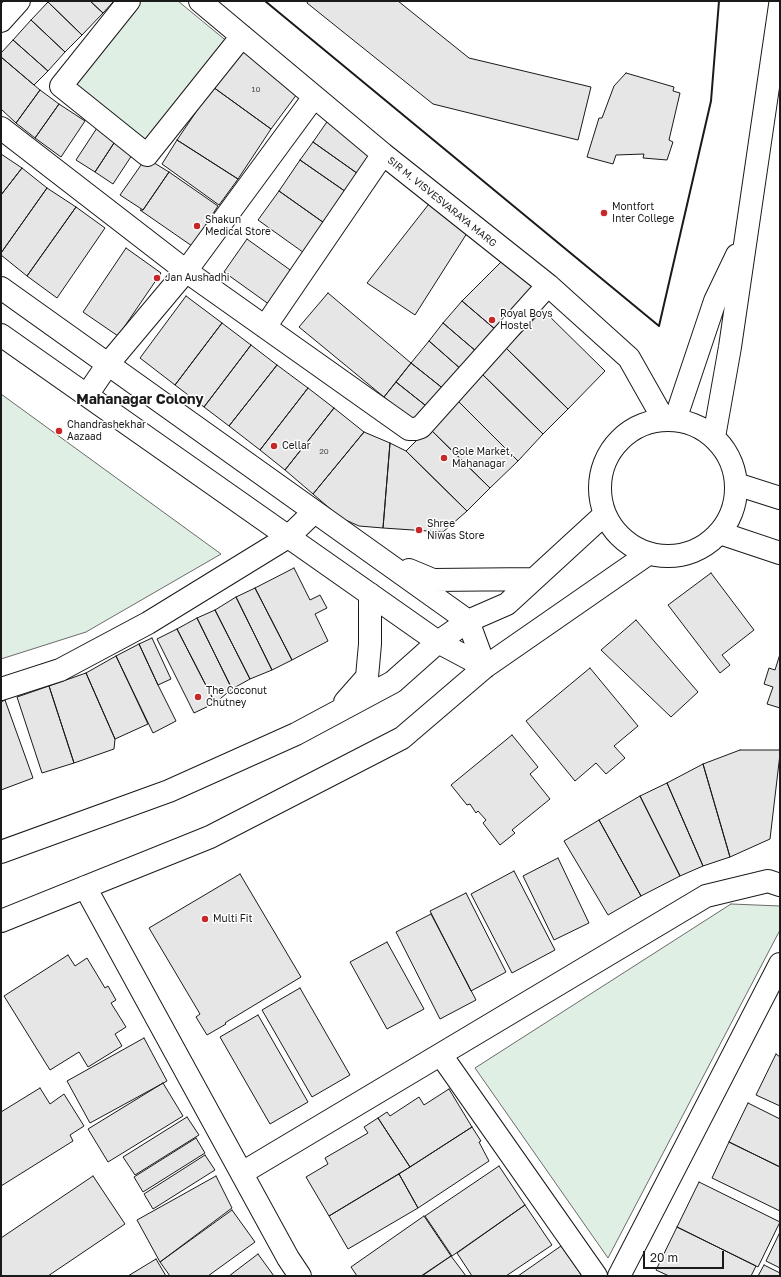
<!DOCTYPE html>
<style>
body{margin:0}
#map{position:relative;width:781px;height:1277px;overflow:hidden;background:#fff;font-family:"Golos Text",sans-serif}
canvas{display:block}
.frame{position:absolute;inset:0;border:2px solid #1a1a1a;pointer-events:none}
.scale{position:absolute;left:643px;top:1251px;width:81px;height:18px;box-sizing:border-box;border:2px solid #1a1a1a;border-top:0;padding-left:5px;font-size:12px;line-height:14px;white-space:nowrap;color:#1a1a1a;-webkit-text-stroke:3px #fff;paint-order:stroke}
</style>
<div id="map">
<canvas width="781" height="1277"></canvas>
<div class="frame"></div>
<div class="scale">20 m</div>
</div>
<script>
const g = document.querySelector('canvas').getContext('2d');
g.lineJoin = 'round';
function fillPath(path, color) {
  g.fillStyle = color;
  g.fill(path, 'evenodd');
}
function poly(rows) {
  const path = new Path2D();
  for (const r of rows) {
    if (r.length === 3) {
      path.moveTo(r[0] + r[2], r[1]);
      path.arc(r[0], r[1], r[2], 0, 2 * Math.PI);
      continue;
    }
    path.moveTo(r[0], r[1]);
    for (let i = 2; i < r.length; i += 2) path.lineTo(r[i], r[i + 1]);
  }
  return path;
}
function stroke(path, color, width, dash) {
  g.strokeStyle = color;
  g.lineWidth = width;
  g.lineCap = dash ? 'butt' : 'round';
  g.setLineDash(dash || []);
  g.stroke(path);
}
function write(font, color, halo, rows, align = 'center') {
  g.font = font + ' "Golos Text",sans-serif';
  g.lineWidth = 3;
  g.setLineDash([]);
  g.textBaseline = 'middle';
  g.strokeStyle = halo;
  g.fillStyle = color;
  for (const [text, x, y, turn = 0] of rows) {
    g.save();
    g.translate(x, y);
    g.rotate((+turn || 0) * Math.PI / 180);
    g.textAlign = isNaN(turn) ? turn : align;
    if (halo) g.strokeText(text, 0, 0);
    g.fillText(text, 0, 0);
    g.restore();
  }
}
const green = poly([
 [135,1,178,1,229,43,145,146,68,84,135,1],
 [1,394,221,554,86,632,1,659,1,394],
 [731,904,780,906,780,930,608,1258,475,1068,731,904]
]);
fillPath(green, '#e0efe3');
stroke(green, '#6a6a6a', 1);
const building = poly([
 [49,1,90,1,103,13,82,35,48,2,49,1],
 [90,1,114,1,103,13,90,1],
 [308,1,398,1,469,58,591,87,578,140,433,104,307,3,308,1],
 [48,2,82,35,65,52,31,20,48,2],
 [31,20,65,52,48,71,13,40,31,20],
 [13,40,48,71,34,85,1,57,1,53,13,40],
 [242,48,300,90,271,129,213,87,242,48],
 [1,57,40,90,16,123,1,109,1,57],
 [626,73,674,87,673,91,680,93,669,140,673,142,667,160,643,158,644,154,616,155,613,164,587,157,599,118,602,118,614,86,626,73],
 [213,87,271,129,238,179,177,140,213,87],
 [40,90,59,104,35,138,16,123,40,90],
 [59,104,85,121,61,157,35,138,59,104],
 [331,116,376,154,361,176,313,142,331,116],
 [97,128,116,140,95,172,76,160,97,128],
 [116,140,134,152,113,184,95,172,116,140],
 [177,140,238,179,219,205,162,164,177,140],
 [313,142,361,176,349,194,300,160,313,142],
 [1,154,22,168,1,195,1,154],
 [146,158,169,172,143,210,120,195,146,158],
 [300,160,349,194,327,225,279,191,300,160],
 [22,168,47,188,1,253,1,195,22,168],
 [169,172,218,206,192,246,140,210,143,210,169,172],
 [47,188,76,207,27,276,1,255,1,253,47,188],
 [279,191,327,225,307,255,258,220,279,191],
 [432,200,469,230,415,315,367,283,432,200],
 [76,207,105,228,57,298,27,276,76,207],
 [247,239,293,272,270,305,224,272,247,239],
 [126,248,161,273,118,336,83,312,126,248],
 [503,260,535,287,496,330,462,301,503,260],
 [328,293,411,363,384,397,299,327,328,293],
 [186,296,222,323,175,385,140,358,186,296],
 [462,301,496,330,477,352,443,323,462,301],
 [543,310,605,371,568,409,506,348,543,310],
 [222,323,251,345,204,407,175,385,222,323],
 [443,323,477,352,462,370,429,341,443,323],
 [429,341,462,370,445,390,411,363,429,341],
 [251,345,277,365,229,426,204,407,251,345],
 [506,348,568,409,543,434,481,373,506,348],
 [411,363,445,390,430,409,396,382,411,363],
 [277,365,308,388,260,450,229,426,277,365],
 [481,373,543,434,518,461,456,399,481,373],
 [396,382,430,409,417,424,384,397,396,382],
 [308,388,334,408,285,470,260,450,308,388],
 [456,399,518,461,490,488,429,428,456,399],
 [334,408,364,432,313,494,285,470,334,408],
 [429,428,490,488,467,511,406,451,429,428],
 [364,432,390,443,383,528,359,526,341,518,313,494,364,432],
 [390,443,406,451,467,511,443,532,383,528,390,443],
 [294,568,310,600,320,595,327,608,315,614,328,641,292,660,255,588,294,568],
 [711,573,754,630,722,655,730,665,720,673,668,605,711,573],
 [255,588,292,660,272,670,236,597,255,588],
 [236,597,272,670,250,679,215,610,236,597],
 [215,610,250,679,232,689,197,618,215,610],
 [197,618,232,689,215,703,177,629,197,618],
 [636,620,698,692,671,717,601,650,636,620],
 [177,629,215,703,194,713,157,639,177,629],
 [152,638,171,679,158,685,139,644,152,638],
 [139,644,158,685,176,721,153,733,116,656,139,644],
 [780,654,780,708,767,704,773,687,764,684,769,668,775,670,780,654],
 [116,656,148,724,115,739,86,673,116,656],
 [590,668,638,726,614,746,625,758,606,774,596,763,575,781,526,721,590,668],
 [86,673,115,739,114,749,74,763,49,686,86,673],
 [49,686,74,763,42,773,17,697,49,686],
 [5,700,33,778,1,790,1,702,5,700],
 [512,735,538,767,530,774,550,799,512,830,515,833,500,845,483,823,486,820,478,811,476,813,470,804,467,805,451,785,512,735],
 [740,750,780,750,780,754,770,839,730,857,703,764,740,750],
 [703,764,730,857,703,866,667,783,703,764],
 [667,783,703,866,680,876,640,796,667,783],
 [640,796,680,876,641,896,599,820,640,796],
 [599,820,641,896,608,915,564,841,599,820],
 [558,858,589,923,554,940,523,876,558,858],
 [514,871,555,950,512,973,471,894,514,871],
 [240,874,301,977,228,1021,225,1023,226,1024,207,1035,196,1017,200,1014,149,928,240,874],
 [466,893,506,972,471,991,430,911,466,893],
 [431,914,476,1000,440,1019,396,932,431,914],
 [387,942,424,1009,387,1029,350,962,387,942],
 [68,955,75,966,87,958,105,988,108,986,116,1000,111,1003,126,1027,115,1034,122,1046,88,1067,79,1052,50,1070,4,996,68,955],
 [300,988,350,1075,312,1097,262,1010,300,988],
 [258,1015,308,1102,270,1124,220,1037,258,1015],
 [144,1038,167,1081,90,1123,67,1081,144,1038],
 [776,1054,780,1057,780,1106,756,1095,776,1054],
 [163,1083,183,1116,108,1162,88,1129,163,1083],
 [40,1088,50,1104,64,1094,84,1126,70,1135,73,1141,1,1186,1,1112,40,1088],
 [449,1089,472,1127,410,1167,378,1118,387,1112,390,1116,419,1097,424,1105,449,1089],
 [748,1103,780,1119,780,1167,729,1142,748,1103],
 [187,1117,199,1135,135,1175,123,1157,187,1117],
 [378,1118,410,1167,329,1216,306,1177,328,1164,325,1158,368,1133,364,1127,378,1118],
 [472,1127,481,1141,479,1142,489,1161,418,1208,399,1174,472,1127],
 [196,1138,205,1153,143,1192,134,1177,196,1138],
 [729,1142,780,1167,780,1211,712,1178,729,1142],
 [205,1155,215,1170,153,1209,144,1194,205,1155],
 [499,1166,525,1205,452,1256,425,1216,499,1166],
 [399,1174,418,1208,348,1249,329,1216,399,1174],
 [93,1176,125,1224,48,1276,1,1276,1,1238,93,1176],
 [216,1176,232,1208,160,1262,137,1220,216,1176],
 [699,1182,780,1222,758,1267,677,1227,699,1182],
 [525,1205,552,1245,506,1276,472,1276,457,1253,525,1205],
 [232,1210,255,1242,208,1276,170,1276,160,1262,232,1210],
 [424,1216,451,1256,421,1276,357,1276,351,1267,424,1216],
 [677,1227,756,1266,751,1276,669,1276,656,1270,677,1227],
 [780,1232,780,1268,766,1261,780,1232],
 [561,1246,582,1276,518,1276,561,1246],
 [258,1254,274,1276,229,1276,258,1254],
 [451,1256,466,1276,422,1276,451,1256],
 [156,1259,166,1276,128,1276,156,1259],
 [764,1265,780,1273,780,1276,758,1276,764,1265]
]);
fillPath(building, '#e6e6e6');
stroke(building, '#1a1a1a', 1);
const minor = poly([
 [129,1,61,86,147,155,242,36],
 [200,1,383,154,548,285,629,358,664,420],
 [1,21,19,1],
 [1,128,186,271,409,429,415,429,421,427,548,285],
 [1,288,468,621,485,667],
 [265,327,383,154],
 [1,335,438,642,485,667],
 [87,395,108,364,186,271,314,97],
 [668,488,68],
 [675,420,715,301,737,255],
 [714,437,730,347,780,5],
 [736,484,780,498],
 [720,533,780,553],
 [409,570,433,580,534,579],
 [1,689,60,670,148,623,288,537,314,512],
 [345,702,367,677,370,644,370,594],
 [1,852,169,791,296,734,393,682,438,642,468,621,507,604,605,514],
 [85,887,288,1258,300,1276],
 [1,921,210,837,402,738,485,667,648,554],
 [441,1055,596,1276],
 [242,1173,706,896,768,881,780,885],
 [619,1276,780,964]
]);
stroke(minor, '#1a1a1a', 24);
stroke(minor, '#fff', 22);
stroke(poly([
 [265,1,659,326,711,101,719,1]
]), '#1a1a1a', 2);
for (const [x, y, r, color] of [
 [604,213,4,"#c62828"],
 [197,226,4,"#c62828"],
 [157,278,4,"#c62828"],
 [492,320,4,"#c62828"],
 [59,431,4,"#c62828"],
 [274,446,4,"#c62828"],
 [444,458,4,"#c62828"],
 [419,530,4,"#c62828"],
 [198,697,4,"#c62828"],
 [205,919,4,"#c62828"]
]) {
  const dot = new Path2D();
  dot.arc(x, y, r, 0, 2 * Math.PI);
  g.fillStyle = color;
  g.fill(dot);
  stroke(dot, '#fff', 1.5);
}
write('8px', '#4d4d4d', null, [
 ["10",256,89],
 ["20",324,451]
]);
write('10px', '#1a1a1a', '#fff', [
 ["SIR M. VISVESVARAYA MARG",442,202,39]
]);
write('10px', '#1a1a1a', '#fff', [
 ["Montfort",612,207],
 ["Inter College",612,219],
 ["Shakun",205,220],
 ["Medical Store",205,232],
 ["Jan Aushadhi",165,278],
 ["Royal Boys",500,314],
 ["Hostel",500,326],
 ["Chandrashekhar",67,425],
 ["Aazaad",67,437],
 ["Cellar",282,446],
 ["Gole Market,",452,452],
 ["Mahanagar",452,464],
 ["Shree",427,524],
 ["Niwas Store",427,536],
 ["The Coconut",206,691],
 ["Chutney",206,703],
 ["Multi Fit",213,919]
], 'left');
write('bold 14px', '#1a1a1a', '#fff', [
 ["Mahanagar Colony",140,400]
]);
</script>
